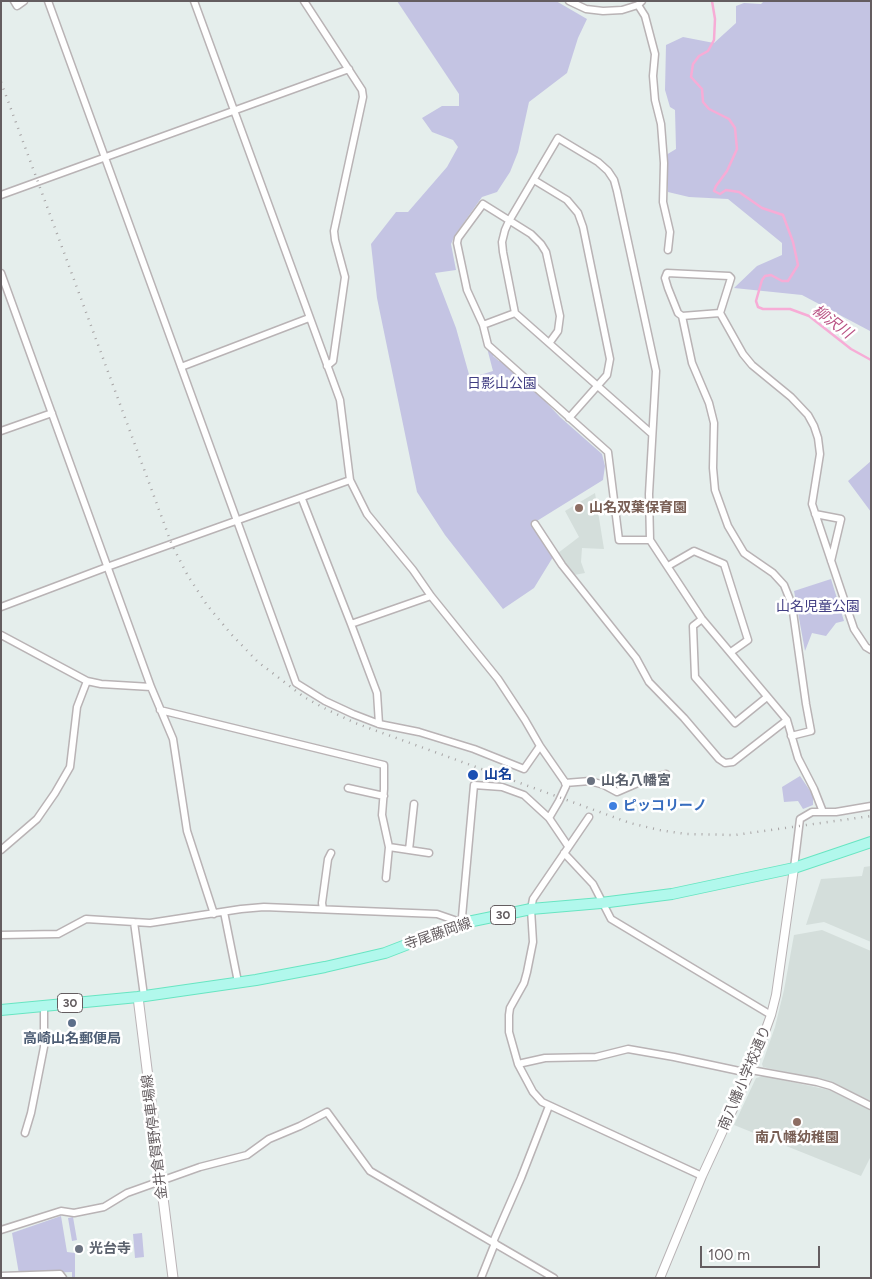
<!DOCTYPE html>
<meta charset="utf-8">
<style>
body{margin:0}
#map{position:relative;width:872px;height:1279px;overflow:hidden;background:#e5eeec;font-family:Figtree,sans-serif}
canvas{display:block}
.frame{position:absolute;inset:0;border:2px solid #645d60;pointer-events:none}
.scale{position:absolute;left:700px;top:1246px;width:120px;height:22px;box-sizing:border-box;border:2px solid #645d60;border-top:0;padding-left:6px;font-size:15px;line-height:18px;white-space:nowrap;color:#645d60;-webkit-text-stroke:4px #fff;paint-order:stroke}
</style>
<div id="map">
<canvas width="872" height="1279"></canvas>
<div class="frame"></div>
<div class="scale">100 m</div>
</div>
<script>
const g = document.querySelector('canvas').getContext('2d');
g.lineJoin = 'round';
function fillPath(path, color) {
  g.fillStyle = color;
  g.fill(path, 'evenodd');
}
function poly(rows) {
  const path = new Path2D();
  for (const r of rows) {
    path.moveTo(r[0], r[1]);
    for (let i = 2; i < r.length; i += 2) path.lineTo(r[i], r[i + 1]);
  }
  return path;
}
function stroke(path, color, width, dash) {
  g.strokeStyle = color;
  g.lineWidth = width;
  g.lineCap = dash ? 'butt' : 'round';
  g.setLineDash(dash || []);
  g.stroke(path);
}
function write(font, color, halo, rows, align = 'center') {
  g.font = font + ' Figtree,"Noto Sans JP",sans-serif';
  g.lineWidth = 5;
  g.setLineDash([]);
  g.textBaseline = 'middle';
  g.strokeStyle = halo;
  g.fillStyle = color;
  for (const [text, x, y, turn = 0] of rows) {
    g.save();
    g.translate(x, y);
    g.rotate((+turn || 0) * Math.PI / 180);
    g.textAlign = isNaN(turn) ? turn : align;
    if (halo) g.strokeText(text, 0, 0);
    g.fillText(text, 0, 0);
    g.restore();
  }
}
fillPath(poly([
 [595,493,604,549,582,548,581,562,585,573,574,575,558,553,579,537,565,511],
 [871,866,871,942,824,922,806,925,821,879,862,876,864,867],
 [822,930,871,951,871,1101,831,1082,763,1067,762,1064,775,1027,784,990,794,935],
 [764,1076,829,1090,871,1110,871,1156,861,1176,734,1125,756,1078]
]), '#d4dedb');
fillPath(poly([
 [397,1,556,1,587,19,578,38,567,73,529,102,518,152,510,172,497,192,482,197,455,235,451,244,456,270,435,273,456,328,470,378,493,371,487,348,493,354,493,356,499,361,500,360,542,398,560,417,602,454,605,466,603,480,532,524,553,557,534,588,503,609,445,535,417,492,377,298,371,244,396,212,408,212,447,167,458,147,453,140,432,132,422,118,442,106,459,106,459,94],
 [764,1,871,1,871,332,870,331,802,295,734,288,757,266,782,255,782,243,728,199,689,197,668,192,666,155,676,149,675,110,670,107,665,90,666,45,683,37,714,43,736,23,736,6,744,3,761,4],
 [871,461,871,512,848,481],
 [831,579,844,621,836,623,826,636,812,633,805,651,794,591],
 [800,776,813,795,813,805,803,809,798,801,784,802,782,787],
 [61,1216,67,1252,75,1253,75,1278,72,1278,72,1272,19,1274,12,1233],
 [73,1217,77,1240,72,1241,68,1218],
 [142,1233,144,1257,135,1258,133,1234]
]), '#c4c4e3');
stroke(poly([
 [712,1,715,19,714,40,708,51,699,56,693,64,691,77,702,89,703,102,709,109,729,119,735,128,737,149,727,171,716,186,714,191,720,194,726,190,739,192,762,208,783,215,793,242,798,265,788,281,782,281,771,275,765,276,762,280,756,301,758,307,763,309,790,309,809,316,851,349,871,360]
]), '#f7acd6', 2.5);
const minor = poly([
 [14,1,17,6,24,1],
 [48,1,296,683,325,701,353,714,379,724,419,732,474,749,524,769,540,746],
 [194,1,340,400,350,480,367,514,413,570,431,596,498,679,525,720,540,746,565,782,566,786,559,801,549,818],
 [304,1,362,90,363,97,334,231,335,240,345,277,333,361,327,366],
 [569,1,586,9,603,11,622,10,638,5,642,1],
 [638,5,645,16,655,54,653,76,655,100,661,124,664,163,663,202,670,232,668,250],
 [534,180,567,200,578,213,583,227,610,359,607,375,569,418],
 [1,195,349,69],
 [1,273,151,687,173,739,187,831,214,914],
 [682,316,678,313,668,288,665,278,667,273,729,276,731,278,720,313],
 [483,325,515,313],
 [550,342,558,331,560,316,546,252,541,244,531,234,483,204,458,238,457,243,467,290,483,325,488,345,608,452,619,540,650,540],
 [181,367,309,318],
 [1,431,52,413],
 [652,434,515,313,503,252,502,242,505,230,509,221,558,138,598,162,608,171,614,180,617,191,656,371,649,494,650,540,702,619,787,720,798,758,814,789,823,812],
 [302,499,351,624,377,693,379,724],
 [815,514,841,519,831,561],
 [535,524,562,565,636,658,649,682,684,718,719,759,725,763,733,762,787,720],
 [668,566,694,551,724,564,748,640,731,652],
 [784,603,788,605,792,605],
 [1,607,107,567,350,480],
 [702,619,693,626,695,677,735,723,767,697],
 [351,624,431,596],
 [1,635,87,681,101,684,151,687],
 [160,710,384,765,384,789,382,815,389,847,386,878],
 [791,736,811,731,806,704,792,605,784,585,773,573,744,553,728,526,715,490,713,468,714,423,709,403,692,363,682,316,720,313,743,354,752,365,791,397,808,415,814,426,818,438,820,454,812,504,854,629,866,647,871,650],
 [565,783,590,781,604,785,617,792,640,782,666,774],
 [348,788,384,796],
 [589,817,533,899,531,909,533,942,527,972,524,983,510,1008,509,1015,509,1032,518,1064,533,1092,542,1102,702,1176],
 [389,847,429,853],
 [1,850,37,819,55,793,70,767,77,707,87,681],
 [409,850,414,804],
 [564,853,593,884,611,919,771,1015],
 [794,868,800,819,812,812,836,812,871,806],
 [323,909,322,903,328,859,331,853],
 [224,912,238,982],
 [134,922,144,996],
 [1,935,58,934,86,919,150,923,241,909,264,907,437,914,463,923,462,917,474,785,502,787,524,795,549,818,568,846],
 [518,1064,545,1058,596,1057,628,1049,674,1057,744,1072,751,1070,817,1082,831,1086,871,1106],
 [25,1133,31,1113,44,1047,44,1006],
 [1,1230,61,1211,74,1213,104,1207,127,1193,200,1167,247,1155,269,1139,300,1126,327,1112,370,1171,554,1278],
 [493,1242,521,1178,549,1106],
 [1,1276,60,1274,63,1278],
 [481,1278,495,1243]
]);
const tertiary = poly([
 [660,1278,702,1176,751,1070,771,1015,776,995,794,868]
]);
const secondary = poly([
 [138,997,173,1278]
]);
const primary = poly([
 [1,1010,138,997,256,980,325,967,385,953,463,923,531,909,601,903,672,894,794,868,871,842]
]);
stroke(minor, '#b9b3b5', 9);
stroke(tertiary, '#b9b3b5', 10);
stroke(secondary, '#bbb4b7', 11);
stroke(primary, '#68e5c2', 12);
stroke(minor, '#fff', 6);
stroke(tertiary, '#fff', 8);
stroke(secondary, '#fff', 9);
stroke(primary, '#b1f8ec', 10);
stroke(poly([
 [1,82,172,545,188,576,207,605,231,634,258,662,304,697,322,707,355,723,630,823,659,830,686,834,735,835,871,816]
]), '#a7a4a5', 2.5, [1, 6]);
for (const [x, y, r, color] of [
 [579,508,5,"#8d6e63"],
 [473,775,6,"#1a4fb4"],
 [591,781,5,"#6b7280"],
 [613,806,5,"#3f7fe0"],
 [72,1023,5,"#5c6f8a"],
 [797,1122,5,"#8d6e63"],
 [79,1249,5,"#6b7280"]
]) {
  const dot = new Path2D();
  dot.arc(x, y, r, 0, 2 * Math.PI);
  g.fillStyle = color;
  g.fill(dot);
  stroke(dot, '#fff', 2);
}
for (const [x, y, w] of [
 [503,915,25],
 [70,1003,25]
]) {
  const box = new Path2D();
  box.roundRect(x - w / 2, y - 9.5, w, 19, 4);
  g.fillStyle = '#fff';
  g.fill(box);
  stroke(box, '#645d60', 1);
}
write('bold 12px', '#645d60', null, [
 ["30",503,915],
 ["30",70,1003]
]);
write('14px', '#413e83', '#fff', [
 ["日影山公園",502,384],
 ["山名児童公園",818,607]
]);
write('bold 14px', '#785e54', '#fff', [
 ["山名双葉保育園",589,508],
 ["南八幡幼稚園",797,1138,"center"]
], 'left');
write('bold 14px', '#164399', '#fff', [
 ["山名",484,775]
], 'left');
write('bold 14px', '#5b616d', '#fff', [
 ["山名八幡宮",601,781],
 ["光台寺",89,1249]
], 'left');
write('bold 14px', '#366cbe', '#fff', [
 ["ピッコリーノ",623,806]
], 'left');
write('14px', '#645d60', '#fff', [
 ["寺尾藤岡線",438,934,-19],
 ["南八幡小学校通り",745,1078,-67],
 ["金井倉賀野停車場線",155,1137,-97]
]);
write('bold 14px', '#4e5e75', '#fff', [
 ["高崎山名郵便局",72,1039]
]);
write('italic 15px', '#b95183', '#fff', [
 ["柳沢川",832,322,36]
]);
</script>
